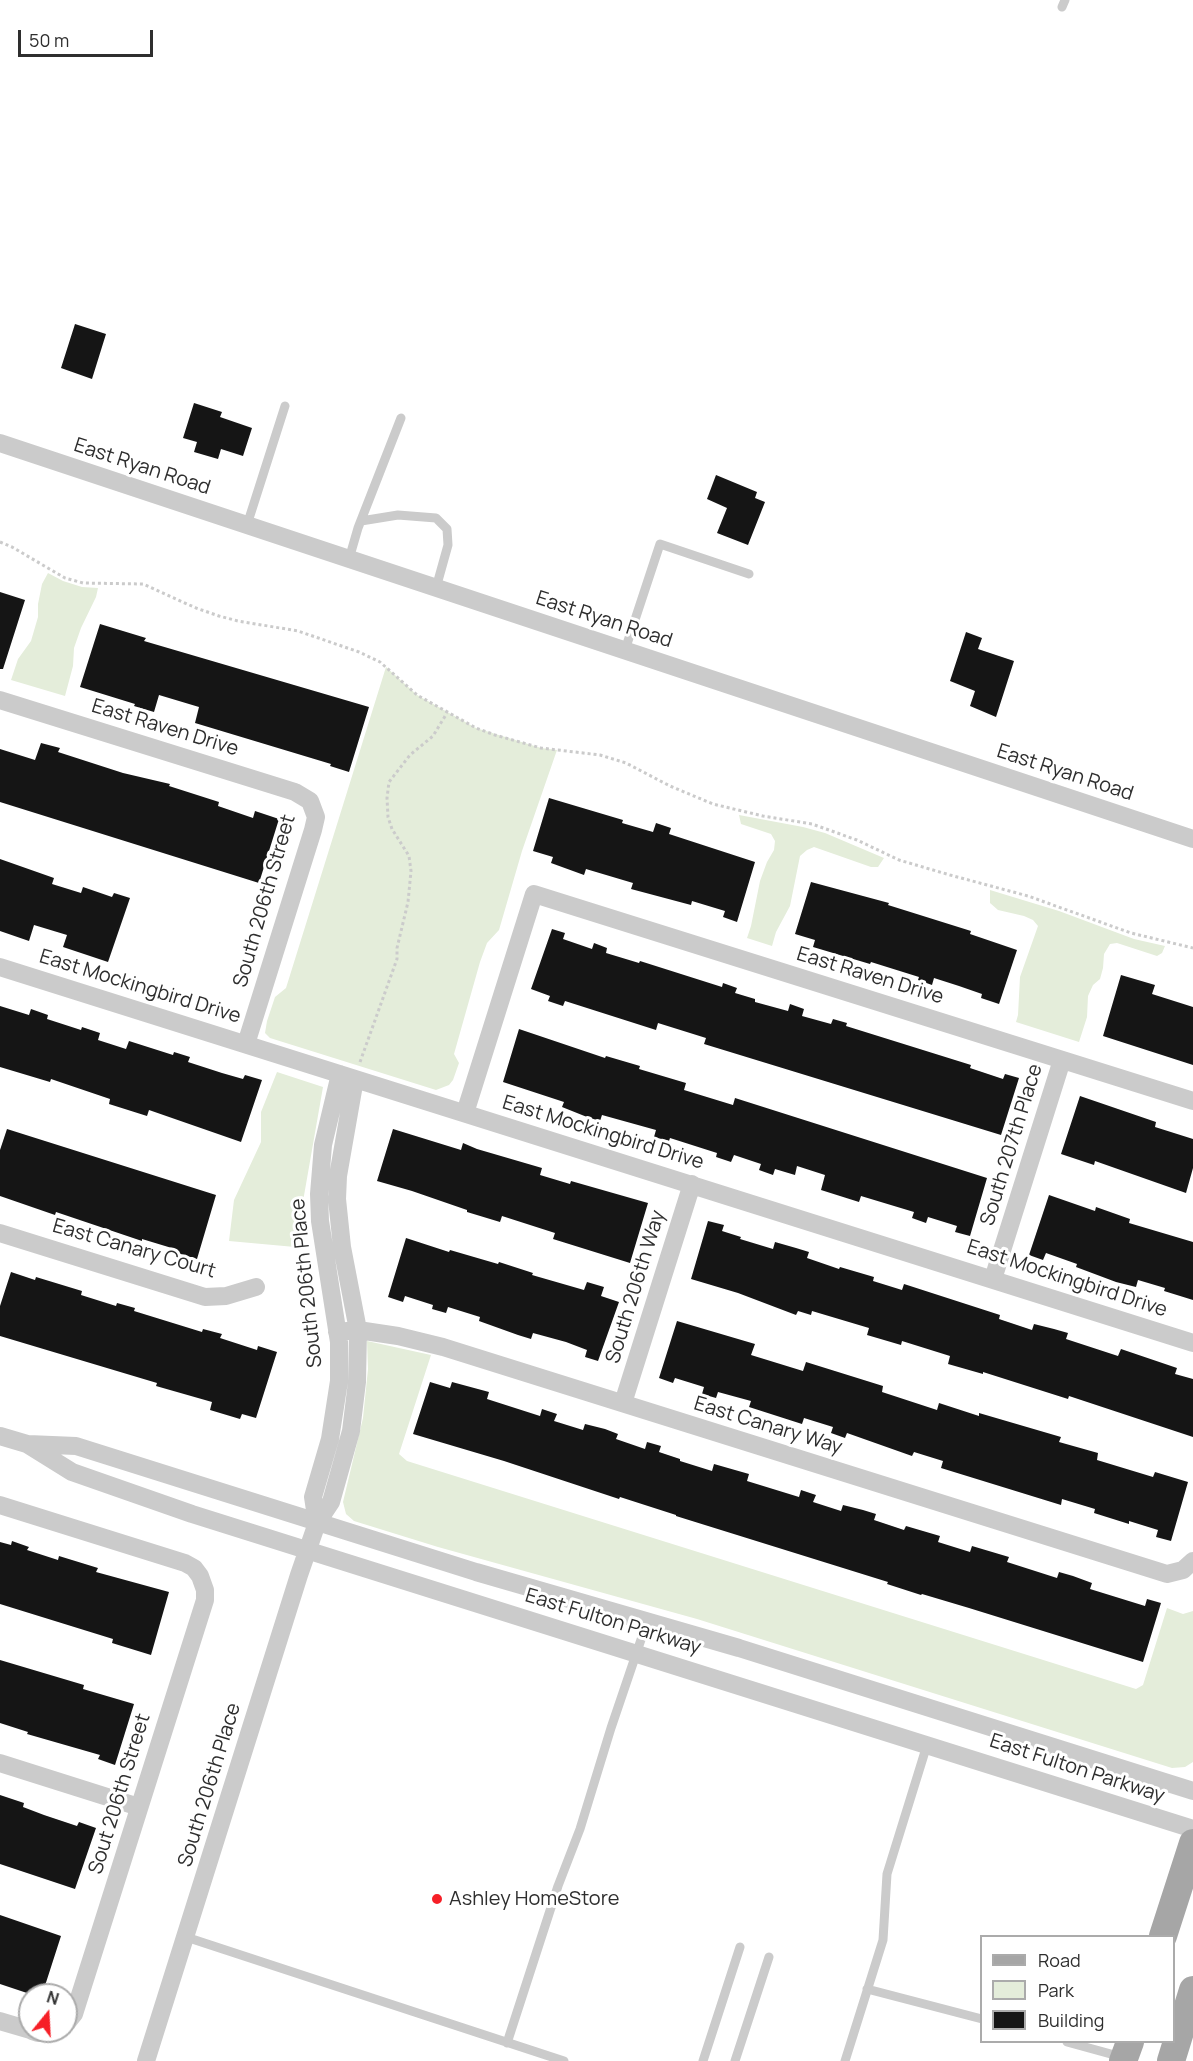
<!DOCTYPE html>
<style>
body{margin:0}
#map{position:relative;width:1193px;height:2061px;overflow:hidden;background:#fff;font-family:Manrope,sans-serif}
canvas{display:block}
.legend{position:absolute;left:980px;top:1935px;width:195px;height:108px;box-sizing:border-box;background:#fff;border:2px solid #ababab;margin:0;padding:8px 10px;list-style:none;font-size:18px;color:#2e2e2e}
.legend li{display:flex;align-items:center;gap:12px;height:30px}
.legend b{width:30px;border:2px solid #ababab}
.north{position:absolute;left:18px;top:1983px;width:60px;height:60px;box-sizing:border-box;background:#fff;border:2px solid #ababab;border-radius:50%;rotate:18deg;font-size:16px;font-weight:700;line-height:24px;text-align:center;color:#2e2e2e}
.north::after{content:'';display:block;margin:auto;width:21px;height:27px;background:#f61f27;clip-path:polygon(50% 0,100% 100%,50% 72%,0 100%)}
.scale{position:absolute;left:18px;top:30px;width:135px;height:27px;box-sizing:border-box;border:3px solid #2e2e2e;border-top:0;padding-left:8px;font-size:18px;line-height:21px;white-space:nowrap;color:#2e2e2e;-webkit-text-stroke:4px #fff;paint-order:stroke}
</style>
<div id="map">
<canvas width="1193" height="2061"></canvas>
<ul class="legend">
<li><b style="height:8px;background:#a6a6a6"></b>Road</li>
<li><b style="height:16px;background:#e4edda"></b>Park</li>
<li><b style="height:16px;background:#151515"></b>Building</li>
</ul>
<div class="north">N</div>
<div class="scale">50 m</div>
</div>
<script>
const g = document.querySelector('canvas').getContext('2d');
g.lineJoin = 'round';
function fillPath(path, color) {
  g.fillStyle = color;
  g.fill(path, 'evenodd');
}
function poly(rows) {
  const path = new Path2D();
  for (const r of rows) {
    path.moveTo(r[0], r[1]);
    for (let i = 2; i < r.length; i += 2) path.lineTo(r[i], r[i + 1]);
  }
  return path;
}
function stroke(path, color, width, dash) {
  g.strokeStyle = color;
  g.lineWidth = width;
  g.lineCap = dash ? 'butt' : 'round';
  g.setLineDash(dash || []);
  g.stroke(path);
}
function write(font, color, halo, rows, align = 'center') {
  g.font = font + ' Manrope,sans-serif';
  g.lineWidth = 6;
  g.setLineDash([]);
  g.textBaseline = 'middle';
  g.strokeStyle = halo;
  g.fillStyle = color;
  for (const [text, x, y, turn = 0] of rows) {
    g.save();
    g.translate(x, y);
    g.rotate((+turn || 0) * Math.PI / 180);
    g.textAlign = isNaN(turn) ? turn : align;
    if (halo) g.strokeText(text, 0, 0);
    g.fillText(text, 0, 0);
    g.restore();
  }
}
fillPath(poly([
 [48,573,63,581,82,587,98,588,96,597,81,628,74,648,73,666,65,696,11,680,18,659,31,641,38,617,38,604,42,584],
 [386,667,417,695,476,728,541,748,557,750,522,851,499,930,487,943,480,962,454,1054,459,1063,453,1080,449,1085,436,1090,270,1038,265,1033,267,1021,275,997,286,988],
 [739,815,803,827,825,833,884,858,878,867,871,867,814,847,807,850,800,856,790,906,776,932,772,946,747,938,751,926,760,881,767,862,774,850,775,841,771,834,741,824],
 [990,890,1059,911,1134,939,1165,946,1162,953,1157,956,1117,943,1110,944,1104,954,1103,968,1100,979,1093,985,1088,996,1087,1017,1079,1042,1016,1022,1018,1015,1020,977,1038,926,1033,920,1024,916,998,910,990,903],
 [277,1072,323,1087,295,1247,229,1241,234,1200,261,1142,261,1112],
 [367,1341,431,1355,399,1454,407,1461,1136,1689,1143,1685,1167,1608,1183,1614,1193,1611,1193,1762,1185,1767,1172,1768,697,1619,438,1547,354,1521,346,1514,343,1502,363,1418,368,1369]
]), '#e4edda');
fillPath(poly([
 [75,324,106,334,92,379,61,368],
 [194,403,222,412,220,417,252,428,243,456,221,449,218,459,194,452,197,442,183,438],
 [716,475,757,492,755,498,765,502,748,545,717,533,727,508,707,499],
 [0,592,25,600,3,669,0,669],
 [100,624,146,638,144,641,369,707,349,772,330,766,331,764,195,723,199,707,159,695,154,712,134,706,135,704,80,687],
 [966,632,982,638,978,649,1014,661,996,717,970,706,975,691,950,681],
 [41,743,60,748,58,752,123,773,170,784,169,786,219,802,218,806,253,818,255,811,279,819,259,883,0,802,0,749,35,760],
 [549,798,623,820,622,823,653,832,656,823,671,828,669,834,755,862,737,922,723,917,725,911,692,901,691,905,631,889,633,883,586,869,584,875,551,863,553,857,533,851],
 [0,859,54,878,52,884,81,893,83,887,112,897,114,893,130,898,108,962,63,947,67,935,34,925,29,941,0,931],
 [811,882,889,903,888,905,971,931,970,934,1017,950,999,1004,981,998,982,994,959,986,934,978,932,985,918,980,919,977,871,962,870,964,813,947,815,940,795,934],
 [552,929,565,933,563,939,592,949,594,943,607,948,606,953,639,963,640,961,722,987,723,983,737,988,735,993,755,999,755,1002,788,1011,790,1004,804,1009,802,1016,831,1024,833,1019,847,1023,846,1026,971,1065,970,1068,1003,1079,1005,1074,1019,1078,1001,1135,704,1044,706,1038,658,1023,656,1030,565,1001,563,1006,548,1001,550,996,531,989],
 [1121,975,1155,985,1152,994,1193,1007,1193,1065,1103,1036],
 [0,1006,29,1015,31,1009,48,1015,47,1019,81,1030,82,1027,100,1033,98,1040,126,1049,129,1041,173,1055,174,1052,190,1057,188,1062,222,1073,243,1079,245,1075,262,1080,241,1142,149,1110,147,1116,109,1104,110,1099,51,1079,50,1082,0,1067],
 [519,1029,605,1058,606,1056,640,1066,639,1069,686,1083,684,1090,733,1105,735,1098,987,1178,970,1236,955,1232,957,1226,928,1217,926,1223,912,1218,914,1212,861,1196,859,1202,821,1190,825,1175,797,1166,795,1175,775,1169,773,1175,759,1170,761,1164,734,1155,731,1162,716,1157,717,1153,670,1138,669,1141,654,1137,656,1130,602,1115,600,1121,587,1117,562,1107,564,1102,503,1082],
 [1080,1096,1156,1122,1155,1127,1193,1139,1193,1168,1186,1193,1095,1161,1094,1165,1061,1154],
 [7,1129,216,1195,197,1259,174,1252,175,1249,142,1239,142,1241,56,1212,55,1215,0,1196,0,1150],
 [393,1129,461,1150,463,1143,477,1149,542,1168,540,1175,570,1184,571,1181,648,1203,630,1263,553,1239,555,1233,502,1216,500,1222,467,1212,467,1210,412,1191,377,1181],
 [1049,1195,1095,1211,1096,1207,1130,1219,1129,1223,1193,1242,1193,1300,1164,1291,1165,1288,1138,1280,1136,1287,1116,1282,1076,1267,1077,1264,1046,1253,1043,1260,1029,1255],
 [708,1221,724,1225,722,1231,741,1237,740,1239,773,1249,775,1242,796,1248,809,1252,807,1258,839,1269,840,1267,874,1277,873,1281,902,1290,904,1284,1000,1315,999,1319,1032,1330,1034,1324,1054,1329,1068,1333,1066,1339,1118,1356,1121,1349,1177,1368,1175,1374,1193,1379,1193,1437,1069,1396,1068,1399,983,1372,983,1374,948,1364,950,1356,902,1341,901,1345,867,1335,869,1328,812,1311,811,1315,798,1311,796,1315,738,1293,691,1279],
 [406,1238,449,1252,450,1250,498,1264,499,1262,533,1273,532,1275,584,1290,587,1282,604,1287,601,1296,619,1302,598,1361,585,1357,587,1350,566,1342,533,1333,531,1339,518,1335,479,1321,480,1317,448,1307,446,1313,432,1309,433,1305,405,1296,403,1302,388,1297],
 [11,1272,35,1280,36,1277,82,1291,81,1295,116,1306,117,1303,135,1308,134,1311,202,1332,203,1329,222,1334,220,1338,257,1350,258,1346,277,1352,256,1418,242,1414,240,1419,210,1410,212,1402,156,1386,157,1383,0,1336,0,1306],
 [677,1321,755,1344,751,1355,803,1371,806,1362,883,1386,882,1392,937,1410,939,1403,979,1416,979,1413,1061,1437,1059,1442,1098,1453,1097,1460,1153,1477,1155,1472,1188,1482,1171,1541,1156,1537,1158,1530,1129,1521,1129,1524,1094,1513,1095,1509,1062,1499,1061,1505,941,1468,943,1461,914,1452,912,1456,847,1433,845,1438,831,1433,833,1427,804,1418,802,1424,749,1407,751,1401,718,1392,716,1398,702,1394,704,1387,675,1378,673,1383,659,1378],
 [430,1382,450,1388,452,1382,489,1392,487,1399,540,1416,542,1409,557,1414,554,1421,583,1430,585,1424,605,1429,618,1434,616,1439,645,1449,647,1442,661,1446,659,1452,680,1459,680,1461,712,1471,714,1464,749,1474,747,1481,799,1497,801,1490,816,1495,813,1502,841,1511,843,1505,863,1510,876,1514,874,1520,904,1530,906,1526,940,1536,938,1542,970,1552,972,1546,1009,1557,1007,1562,1057,1578,1059,1572,1073,1576,1092,1583,1090,1589,1145,1606,1147,1599,1161,1603,1143,1662,969,1608,922,1594,921,1595,887,1584,888,1582,676,1516,676,1515,620,1497,619,1499,504,1461,413,1434],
 [12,1541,29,1547,27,1550,58,1560,59,1556,98,1568,96,1572,169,1592,151,1655,112,1643,113,1639,0,1604,0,1542,11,1545],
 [0,1660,84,1685,83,1689,134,1704,115,1765,98,1759,100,1755,27,1734,28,1732,0,1723],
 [0,1795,24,1803,23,1807,44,1815,77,1826,79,1822,96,1828,75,1889,0,1864],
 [0,1915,61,1936,42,1995,33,1995,0,1984]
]), '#151515');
stroke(poly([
 [0,542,12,547,65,578,83,583,143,584,196,608,219,616,238,621,298,631,359,652,380,662,417,695,476,728,495,735,541,748,600,755,626,763,670,786,713,804,763,816,812,824,857,840,899,860,950,875,1028,896,1131,933,1193,948],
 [360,1062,397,959,397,948,408,902,411,871,409,856,392,829,388,817,387,798,389,782,410,755,433,736,447,713]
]), '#cbcbcb', 3, [3, 3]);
stroke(poly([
 [1062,7,1065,0],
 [361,521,398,515,436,518,447,529,448,545,436,588],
 [247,525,285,406],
 [349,559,358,528,401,418],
 [625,650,660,544,749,574],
 [186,1937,564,2061],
 [867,1989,982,2019],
 [1067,2042,1122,2057],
 [507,2043,558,1886,580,1829,611,1728,647,1622],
 [703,2061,740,1947],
 [735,2061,769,1957],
 [845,2061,883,1940,887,1874,927,1745]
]), '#cbcbcb', 9);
stroke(poly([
 [0,443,1193,839],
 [0,700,295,792,310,801,316,817,313,830,246,1044],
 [0,967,1193,1343],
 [465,1113,534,894,1193,1101],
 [0,1233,205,1297,226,1296,256,1287],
 [993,1279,1062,1060],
 [337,1332,358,1330,398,1336,443,1347,1167,1574,1183,1570,1193,1561],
 [623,1403,692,1184],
 [0,1436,27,1444,72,1472,192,1514,1193,1829],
 [28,1444,76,1446,476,1572,739,1648,1193,1791],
 [0,1505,185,1563,194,1568,200,1576,205,1590,205,1600,74,2014,66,2024],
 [317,1523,313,1497,330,1439,339,1381,339,1342,320,1221,319,1194,323,1145,340,1074],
 [0,1763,139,1807],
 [0,2021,30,2030],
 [32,2031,38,2033,54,2031],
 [146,2061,299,1575,317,1523,331,1502,351,1431,357,1382,358,1330,342,1247,337,1199,338,1176,355,1079]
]), '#cbcbcb', 18);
stroke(poly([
 [1163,1936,1193,1843],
 [1123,2061,1130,2042],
 [1171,2061,1193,1990]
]), '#a6a6a6', 28);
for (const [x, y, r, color] of [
 [437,1899,6,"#f61f27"]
]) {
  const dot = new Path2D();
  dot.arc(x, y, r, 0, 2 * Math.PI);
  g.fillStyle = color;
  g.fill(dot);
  stroke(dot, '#fff', 2);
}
write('20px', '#2e2e2e', '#fff', [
 ["East Ryan Road",142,467,18],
 ["East Ryan Road",604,620,18],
 ["East Raven Drive",165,728,17],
 ["East Ryan Road",1065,773,18],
 ["South 206th Street",265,901,-74],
 ["East Raven Drive",870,976,17],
 ["East Mockingbird Drive",140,987,17],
 ["East Mockingbird Drive",603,1133,17],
 ["South 207th Place",1012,1145,-73],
 ["East Canary Court",134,1249,16],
 ["East Mockingbird Drive",1067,1279,18],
 ["South 206th Place",307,1283,-96],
 ["South 206th Way",636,1287,-73],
 ["East Canary Way",768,1426,17],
 ["East Fulton Parkway",613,1622,17],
 ["East Fulton Parkway",1077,1769,18],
 ["South 206th Place",210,1785,-73],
 ["Sout 206th Street",120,1794,-73]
]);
write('20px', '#2e2e2e', '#fff', [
 ["Ashley HomeStore",449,1899]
], 'left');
</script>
